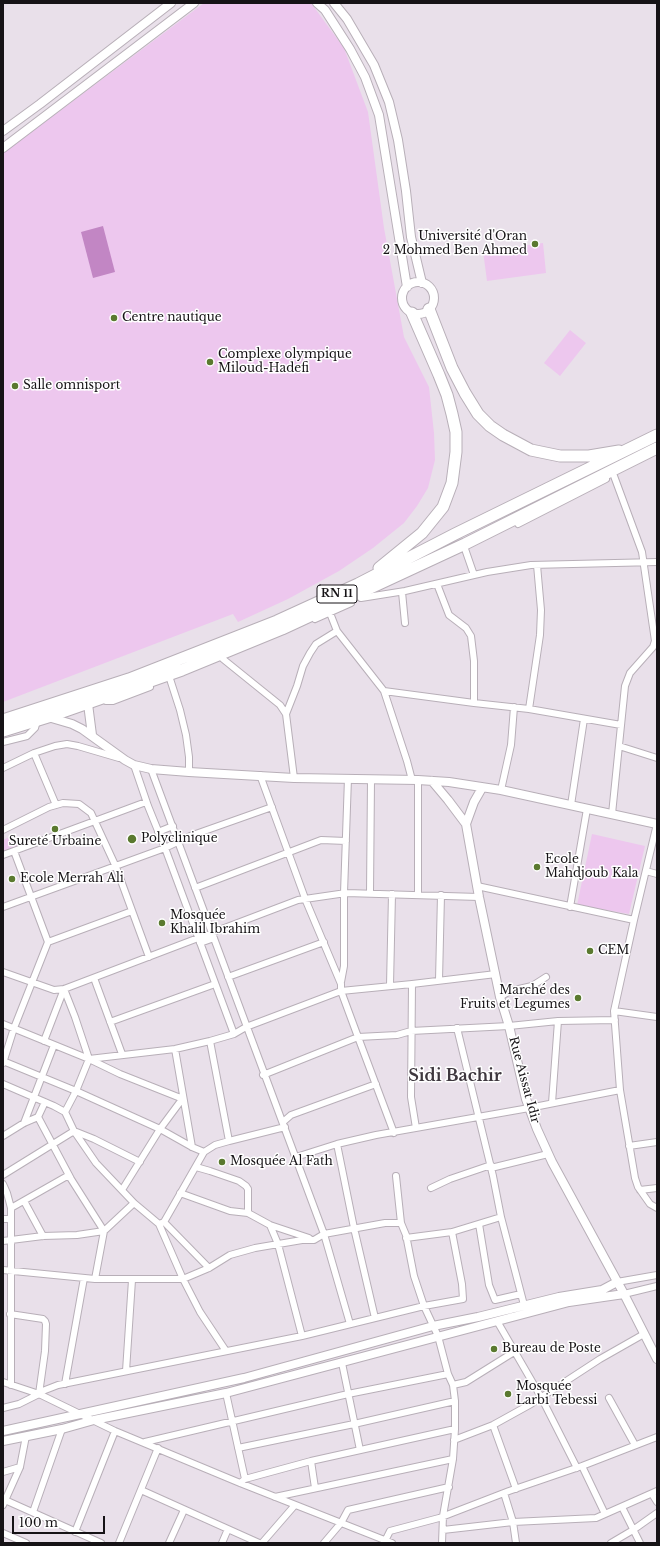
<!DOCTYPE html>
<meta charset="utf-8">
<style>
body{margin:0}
#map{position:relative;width:660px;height:1546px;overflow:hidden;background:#e9e0ea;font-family:"Libre Baskerville",serif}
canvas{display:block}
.frame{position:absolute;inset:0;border:4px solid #161316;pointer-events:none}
.scale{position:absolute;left:12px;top:1516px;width:93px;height:18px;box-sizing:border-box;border:2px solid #161316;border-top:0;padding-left:5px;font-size:12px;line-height:14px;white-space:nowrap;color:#161316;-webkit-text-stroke:3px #fff;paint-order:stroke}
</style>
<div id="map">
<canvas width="660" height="1546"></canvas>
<div class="frame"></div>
<div class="scale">100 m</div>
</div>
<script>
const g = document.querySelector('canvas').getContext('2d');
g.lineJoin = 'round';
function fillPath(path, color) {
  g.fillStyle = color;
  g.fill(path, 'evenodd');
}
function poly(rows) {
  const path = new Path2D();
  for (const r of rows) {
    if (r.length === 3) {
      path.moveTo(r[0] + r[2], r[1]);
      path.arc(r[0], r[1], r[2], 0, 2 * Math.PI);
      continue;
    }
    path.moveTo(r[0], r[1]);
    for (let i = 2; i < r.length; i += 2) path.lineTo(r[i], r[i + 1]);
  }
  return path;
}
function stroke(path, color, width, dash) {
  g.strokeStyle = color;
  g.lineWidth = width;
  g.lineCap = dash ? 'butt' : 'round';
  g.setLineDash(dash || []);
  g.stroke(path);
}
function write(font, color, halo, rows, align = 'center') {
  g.font = font + ' "Libre Baskerville",serif';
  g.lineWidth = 3;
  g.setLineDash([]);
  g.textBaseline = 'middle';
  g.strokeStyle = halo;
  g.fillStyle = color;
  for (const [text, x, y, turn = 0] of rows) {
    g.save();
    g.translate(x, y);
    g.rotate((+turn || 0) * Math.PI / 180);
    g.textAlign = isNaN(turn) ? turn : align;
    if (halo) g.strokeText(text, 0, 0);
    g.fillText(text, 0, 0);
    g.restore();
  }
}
fillPath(poly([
 [204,3,311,3,344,48,368,112,384,228,404,337,429,387,434,433,435,460,428,488,417,506,404,523,373,548,339,571,288,599,238,622,233,614,3,702,3,152,17,143],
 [543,243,546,273,487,281,483,251],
 [570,330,586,343,560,376,544,363],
 [16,834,21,847,3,854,3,840],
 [592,834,645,846,629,914,577,905]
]), '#edc7ee');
fillPath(poly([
 [103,226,115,272,93,278,81,232]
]), '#c286c4');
const street = poly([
 [518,524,606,479],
 [465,549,474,575],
 [437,584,449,615,466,628,471,636,474,661,474,703],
 [402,592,405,623],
 [361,598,405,591,487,572,531,565,657,562],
 [330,613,337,631,384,691,407,761,412,780],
 [315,619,351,603],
 [223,659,280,705,286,714,294,778],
 [170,679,180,710,186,735,189,757,189,772],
 [384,691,474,703,529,709,621,725],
 [103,697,106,701,113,701,150,687],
 [529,709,540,635,541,610,537,565],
 [286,714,297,686,303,666,310,653,316,644,337,631],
 [3,742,27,736,35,728,37,721],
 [619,746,657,758],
 [34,753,56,805],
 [134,765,148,806,165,848,234,1034],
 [3,768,34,753,55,746,67,744,78,746,119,758],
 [151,769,324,1234,350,1324],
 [260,775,306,901,341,984,341,991,358,1037,394,1133],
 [418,780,418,894],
 [501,790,511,745,514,707],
 [571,805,584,719],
 [612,814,625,686,630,673,653,647,655,641,642,552,614,476],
 [657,824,634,920,614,1011,620,1090,635,1178,638,1187,650,1204,657,1208],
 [3,830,49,807,63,803,79,804,91,813,116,867,149,957],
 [158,832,173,826],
 [14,851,48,942],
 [3,855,146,802],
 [646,871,657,874],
 [477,886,634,920],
 [195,888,321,840,346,841],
 [370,893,371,780],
 [3,907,165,848,190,836,272,807],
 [570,907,587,809],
 [200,943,214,938],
 [3,972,54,990,64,989,298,900,346,893,479,897],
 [228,977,324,942],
 [94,978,122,1054],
 [439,980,441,895],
 [341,982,344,966,344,893,348,778],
 [412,984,411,1097,416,1128],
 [390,985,392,894],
 [64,989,75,1017,89,1059,76,1091,65,1112],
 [500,997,510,991,532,986,546,977],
 [614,1011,657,1017],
 [110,1022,215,984],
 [3,1024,89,1059,120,1074,178,1097,183,1098,160,1129,122,1190],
 [457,1028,493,1176,501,1217,524,1305],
 [44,1041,64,989],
 [210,1041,229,1141],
 [175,1049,192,1147],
 [89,1059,175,1049,210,1041,234,1034,246,1027,341,991,412,984,496,974],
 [3,1061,76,1091,160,1129,192,1147,204,1152,215,1145,229,1141,285,1127],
 [3,1063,14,1028,48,942,132,911],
 [263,1075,358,1037,397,1035,411,1031,509,1026,558,1021,615,1020],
 [3,1084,54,1106,65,1112,74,1131,96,1163,134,1203,159,1224,183,1279,200,1312,226,1351],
 [552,1103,558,1021],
 [38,1117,71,1179,104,1231,95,1279],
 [283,1122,291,1115,376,1084],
 [24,1123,54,1045],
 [3,1136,24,1123,38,1117,45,1102],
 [337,1144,354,1228,375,1318],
 [629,1146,657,1142],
 [296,1157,337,1144,376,1135,529,1108,620,1090],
 [196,1167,210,1171,239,1181,246,1186,248,1189,248,1213],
 [491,1168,548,1154],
 [3,1175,74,1131,94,1139,140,1162],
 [396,1176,401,1223,406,1235,414,1276,424,1306,438,1336,448,1374,453,1385,455,1401,455,1429,453,1459,443,1516,442,1543],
 [3,1184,7,1193,11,1208,11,1385],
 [431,1188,450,1179,491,1165],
 [640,1190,657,1188],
 [180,1193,230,1211,248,1213,270,1225,309,1238],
 [24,1201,43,1236],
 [11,1208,69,1175],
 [3,1219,11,1219],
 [164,1222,209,1268],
 [159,1224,164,1222,204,1152],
 [479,1224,489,1285,495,1300,521,1294],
 [270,1225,278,1244,302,1336],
 [406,1238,452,1232,501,1217],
 [3,1241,43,1236,77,1235,104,1231,134,1203],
 [3,1270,95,1279,183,1279,209,1268,230,1255,255,1248,302,1240,314,1240,324,1234,385,1223,401,1223],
 [617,1282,657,1275],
 [624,1294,657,1286],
 [497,1321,541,1397,577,1468],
 [342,1363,360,1450],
 [126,1371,132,1280],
 [3,1382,39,1394,115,1431,240,1483,392,1543],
 [65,1384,84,1278],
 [453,1385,466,1382,514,1352],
 [40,1392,58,1385,302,1336,424,1306,463,1299,462,1284,452,1232],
 [226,1393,245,1479],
 [609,1398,635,1445],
 [3,1408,19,1404,39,1394,45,1351,46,1324,45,1321,43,1319,10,1314],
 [493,1425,516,1489],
 [454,1440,493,1425,531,1404,600,1359,644,1334],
 [145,1442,348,1394,448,1374],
 [238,1448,354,1424,455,1401],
 [311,1461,315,1488],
 [582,1466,605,1514],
 [3,1472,20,1467],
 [240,1483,245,1479,311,1461,455,1429],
 [141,1490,259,1543],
 [504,1493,513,1522,516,1543],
 [652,1494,657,1502],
 [275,1497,453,1459],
 [5,1500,101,1543],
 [3,1505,20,1467,26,1436],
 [622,1507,640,1543],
 [33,1512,62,1429],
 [443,1530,513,1522,596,1518,657,1491],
 [75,1532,115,1431],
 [3,1533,26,1543],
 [119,1543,158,1448],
 [169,1543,184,1510],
 [222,1543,228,1529],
 [262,1543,295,1505],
 [324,1543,341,1523,348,1510,449,1487],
 [384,1543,390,1531,439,1518,509,1491,582,1466,657,1437],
 [611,1543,633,1530,657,1513]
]);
const secondary = poly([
 [317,3,325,10,350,49,365,77,379,115,407,287],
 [334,3,347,19,374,65,389,102,398,140,406,191,411,237,422,283],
 [3,131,40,104,171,3],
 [3,148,194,3],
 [418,298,16],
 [88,704,92,735],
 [48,717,72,724,82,729,125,760,134,765,151,769,189,772,294,778,418,780,449,782,501,790,657,824],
 [432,781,448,800,466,824,479,897,500,997,509,1026,526,1099,537,1129,552,1162,624,1294,657,1359],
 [466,824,474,802,482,788],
 [3,1431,244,1378,433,1326,478,1317,559,1297,602,1290,617,1282],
 [3,1441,62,1429,94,1420,226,1393,569,1302,624,1294]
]);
const highway = poly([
 [429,309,452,368,465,393,478,414,490,426,503,435,531,450,560,456,589,456,619,451],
 [379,568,422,533,443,507,452,483,456,452,456,432,452,414,447,395,439,375,412,313],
 [3,720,129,679,277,621,358,584,455,534,657,435],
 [3,731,48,717,182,670,282,629,465,544,657,448]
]);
stroke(street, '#b8afb8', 8);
stroke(secondary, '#b8afb8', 10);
stroke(highway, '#b8afb8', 13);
stroke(street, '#fff', 6);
stroke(secondary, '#fff', 8);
stroke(highway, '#fff', 11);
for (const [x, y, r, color] of [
 [535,244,4,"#5a792f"],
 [114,318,4,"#5a792f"],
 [210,362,4,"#5a792f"],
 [15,386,4,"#5a792f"],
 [55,829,4,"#5a792f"],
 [132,839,5,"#5a792f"],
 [537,867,4,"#5a792f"],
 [12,879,4,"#5a792f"],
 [162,923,4,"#5a792f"],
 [590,951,4,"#5a792f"],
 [578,998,4,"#5a792f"],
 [222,1162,4,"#5a792f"],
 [494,1349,4,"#5a792f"],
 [508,1394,4,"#5a792f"]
]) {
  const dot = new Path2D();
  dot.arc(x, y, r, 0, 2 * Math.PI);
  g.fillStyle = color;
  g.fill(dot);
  stroke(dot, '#fff', 1.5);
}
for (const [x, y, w] of [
 [337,594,40]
]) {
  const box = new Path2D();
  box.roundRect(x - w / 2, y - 9, w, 18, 3);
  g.fillStyle = '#fff';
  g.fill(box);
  stroke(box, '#161316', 1);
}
write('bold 11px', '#161316', null, [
 ["RN 11",337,594]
]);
write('12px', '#161316', '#fff', [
 ["Université d'Oran",527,237,"right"],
 ["2 Mohmed Ben Ahmed",527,251,"right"],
 ["Centre nautique",122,318],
 ["Complexe olympique",218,355],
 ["Miloud-Hadefi",218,369],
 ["Salle omnisport",23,386],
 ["Polyclinique",141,839],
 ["Sureté Urbaine",55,842,"center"],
 ["Ecole",545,860],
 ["Mahdjoub Kala",545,874],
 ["Ecole Merrah Ali",20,879],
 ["Mosquée",170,916],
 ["Khalil Ibrahim",170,930],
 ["CEM",598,951],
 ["Marché des",570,991,"right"],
 ["Fruits et Legumes",570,1005,"right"],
 ["Mosquée Al Fath",230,1162],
 ["Bureau de Poste",502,1349],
 ["Mosquée",516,1387],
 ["Larbi Tebessi",516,1401]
], 'left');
write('12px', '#161316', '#fff', [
 ["Rue Aissat Idir",524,1080,75]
]);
write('bold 16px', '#3e373e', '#fff', [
 ["Sidi Bachir",455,1076]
]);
</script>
